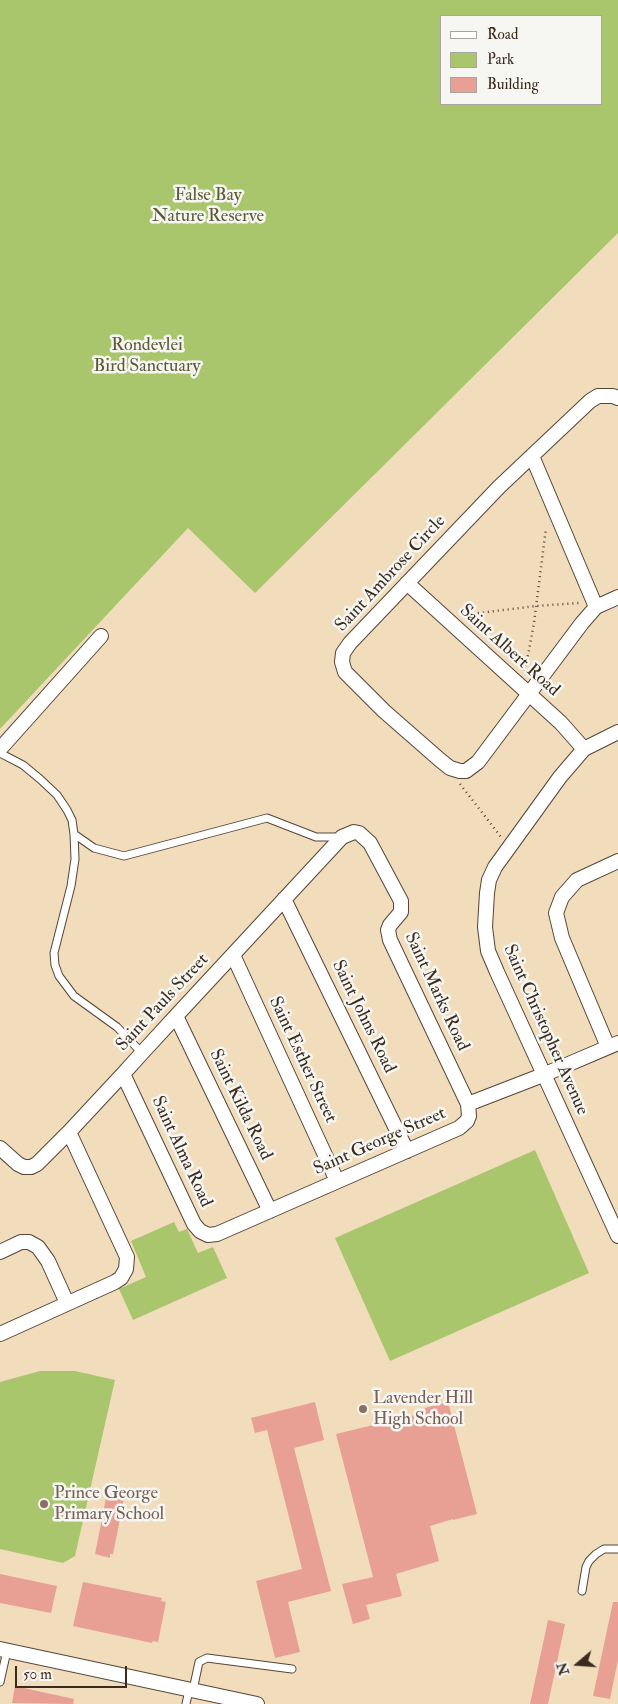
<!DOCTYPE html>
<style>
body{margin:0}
#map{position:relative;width:618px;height:1704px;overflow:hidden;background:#f1dcbc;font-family:"IM FELL Double Pica",serif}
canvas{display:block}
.legend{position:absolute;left:440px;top:15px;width:162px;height:90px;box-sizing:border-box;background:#f6f6f2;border:1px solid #aba49d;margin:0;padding:6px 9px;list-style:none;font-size:15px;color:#3b2a1e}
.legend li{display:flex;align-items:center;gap:10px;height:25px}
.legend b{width:25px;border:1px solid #aba49d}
.north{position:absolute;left:553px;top:1639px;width:50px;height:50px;-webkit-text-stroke:4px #f6f6f2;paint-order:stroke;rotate:252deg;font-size:14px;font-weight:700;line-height:20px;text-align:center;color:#3b2a1e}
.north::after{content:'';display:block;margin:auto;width:18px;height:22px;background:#3b2a1e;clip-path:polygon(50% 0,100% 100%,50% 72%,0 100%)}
.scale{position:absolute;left:15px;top:1666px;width:112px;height:22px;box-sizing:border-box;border:2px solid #3b2a1e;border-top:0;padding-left:6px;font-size:15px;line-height:18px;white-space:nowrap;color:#3b2a1e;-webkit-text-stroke:4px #f6f6f2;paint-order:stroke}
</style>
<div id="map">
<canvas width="618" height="1704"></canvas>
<ul class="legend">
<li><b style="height:6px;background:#fff"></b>Road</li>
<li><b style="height:14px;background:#a9c66d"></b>Park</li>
<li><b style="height:14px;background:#e8a095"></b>Building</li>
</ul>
<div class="north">N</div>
<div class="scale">50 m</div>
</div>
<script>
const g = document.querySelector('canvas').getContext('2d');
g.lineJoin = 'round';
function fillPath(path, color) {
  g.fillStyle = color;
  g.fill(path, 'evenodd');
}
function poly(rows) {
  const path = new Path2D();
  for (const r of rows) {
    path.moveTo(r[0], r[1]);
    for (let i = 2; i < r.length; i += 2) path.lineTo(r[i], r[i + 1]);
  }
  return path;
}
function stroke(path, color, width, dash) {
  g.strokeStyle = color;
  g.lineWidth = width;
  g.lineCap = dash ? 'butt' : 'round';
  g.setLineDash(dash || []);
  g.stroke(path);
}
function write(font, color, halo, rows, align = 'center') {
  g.font = font + ' "IM FELL Double Pica",serif';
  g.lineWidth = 5;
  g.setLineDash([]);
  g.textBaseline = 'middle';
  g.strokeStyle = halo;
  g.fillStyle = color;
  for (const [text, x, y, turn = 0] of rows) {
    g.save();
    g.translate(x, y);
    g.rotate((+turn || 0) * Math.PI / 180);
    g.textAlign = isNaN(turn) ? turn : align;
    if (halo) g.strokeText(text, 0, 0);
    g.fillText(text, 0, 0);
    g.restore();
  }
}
fillPath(poly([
 [0,0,618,0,618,233,255,593,188,528,0,729],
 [442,16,602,16,602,104,442,104],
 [535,1150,589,1273,390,1361,335,1238],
 [174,1222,179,1232,187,1229,198,1253,213,1247,227,1278,133,1320,119,1289,146,1277,131,1241],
 [40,1371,75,1371,115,1380,75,1556,63,1563,0,1549,0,1382]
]), '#a9c66d');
fillPath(poly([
 [315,1402,324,1440,294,1448,331,1591,288,1602,300,1652,275,1658,256,1581,302,1569,267,1430,255,1433,251,1418],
 [448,1402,477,1514,453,1520,453,1519,430,1526,439,1561,396,1574,402,1596,366,1605,370,1619,353,1624,342,1584,373,1577,336,1434,423,1413,423,1410,425,1410,425,1408],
 [107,1493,122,1496,121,1499,124,1499,113,1554,110,1554,110,1558,95,1554],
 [0,1574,57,1586,51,1613,0,1603],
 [83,1582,162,1598,161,1601,166,1602,158,1642,153,1641,152,1643,73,1626],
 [613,1602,618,1602,618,1660,610,1699,593,1696],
 [548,1620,565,1624,548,1704,530,1704],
 [15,1686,74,1699,73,1704,12,1703]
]), '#e8a095');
const lane = poly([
 [0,753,23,765,40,779,57,795,67,810,72,820,74,834,75,859,71,886,54,953,55,965,59,976,74,996,117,1027,142,1053],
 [74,834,94,848,124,856,267,818,316,837,340,837],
 [582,1591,586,1567,589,1561,596,1554,604,1549,618,1549],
 [0,1682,7,1651],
 [193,1690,199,1662,207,1658,292,1669],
 [186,1704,189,1690]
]);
const street = poly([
 [618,398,613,396,598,396,590,401,499,487,350,643,343,653,342,662,345,672,384,711,440,760,450,768,460,771,466,771,478,762,582,623,596,607,618,597],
 [532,456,596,607],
 [407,583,561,723,584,749],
 [618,732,584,749,560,777,495,867,489,880,487,893,485,927,488,951,497,972,618,1236],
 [0,749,101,636],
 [284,899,407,1151],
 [233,955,337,1181],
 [176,1016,270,1211],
 [608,1047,562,938,556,913,562,897,577,880,618,861],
 [468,1104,543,1075,618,1043],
 [0,1148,18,1164,24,1167,31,1167,37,1164,69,1132,123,1074,142,1053,176,1016,342,837,354,832,359,833,370,843,401,901,401,912,390,925,388,930,390,940,468,1104,469,1116,467,1121,459,1128,217,1234,208,1235,200,1231,194,1224,123,1074],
 [0,1252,21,1242,29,1242,38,1247,48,1261,67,1303],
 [0,1334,115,1282,121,1278,126,1269,127,1257,69,1132],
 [0,1649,257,1704]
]);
stroke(lane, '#564536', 9);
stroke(street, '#564536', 16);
stroke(poly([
 [463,615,536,606,579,603],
 [525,671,534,623,546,528],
 [460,784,501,837]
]), '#564536', 2.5, [1, 4]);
stroke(lane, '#fff', 7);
stroke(street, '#fff', 14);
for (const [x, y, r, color] of [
 [363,1409,5,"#8d6e63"],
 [44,1504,5,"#8d6e63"]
]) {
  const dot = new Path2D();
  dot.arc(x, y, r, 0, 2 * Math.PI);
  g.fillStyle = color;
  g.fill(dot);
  stroke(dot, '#f6f6f2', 2);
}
write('18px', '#5c5936', '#f6f6f2', [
 ["False Bay",208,196],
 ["Nature Reserve",208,217],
 ["Rondevlei",147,346],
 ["Bird Sanctuary",147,367]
]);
write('18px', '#3b2a1e', '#f6f6f2', [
 ["Saint Ambrose Circle",391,574,-47],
 ["Saint Albert Road",509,651,42],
 ["Saint Marks Road",436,992,65],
 ["Saint Pauls Street",163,1003,-47],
 ["Saint Johns Road",363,1017,64],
 ["Saint Christopher Avenue",545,1030,66],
 ["Saint Esther Street",302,1060,65],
 ["Saint Kilda Road",240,1105,64],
 ["Saint George Street",380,1142,-24],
 ["Saint Alma Road",181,1152,65]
]);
write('18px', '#785e54', '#f6f6f2', [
 ["Lavender Hill",373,1399],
 ["High School",373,1420],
 ["Prince George",54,1494],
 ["Primary School",54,1515]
], 'left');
</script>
